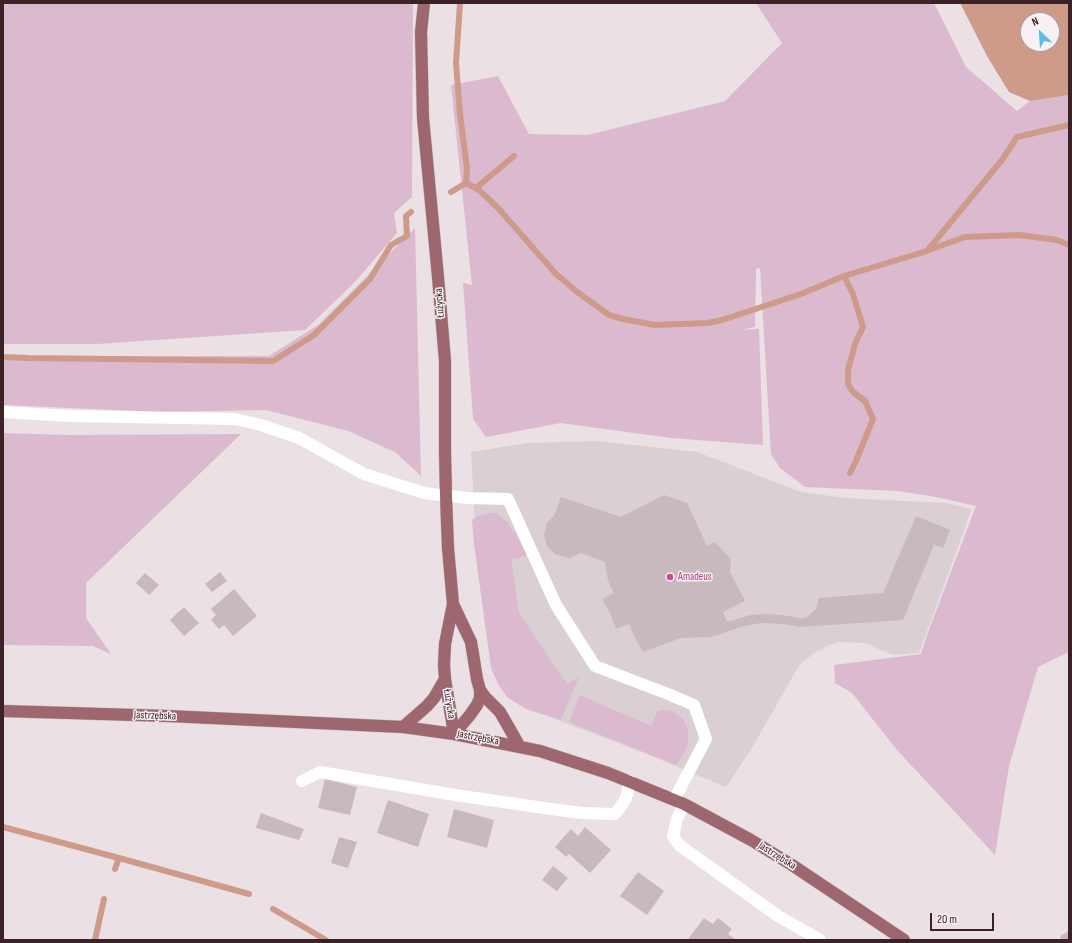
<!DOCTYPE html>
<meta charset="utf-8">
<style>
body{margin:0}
#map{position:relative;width:1072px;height:943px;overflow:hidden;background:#ebe0e4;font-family:"Sofia Sans Condensed",sans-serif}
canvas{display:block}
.frame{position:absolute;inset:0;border:4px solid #3a2226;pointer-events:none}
.north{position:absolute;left:1020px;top:12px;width:40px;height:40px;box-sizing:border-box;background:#f7f1f3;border:1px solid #ab9ea1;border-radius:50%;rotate:335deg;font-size:11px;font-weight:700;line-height:16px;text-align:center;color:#3a2226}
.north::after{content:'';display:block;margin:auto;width:14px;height:18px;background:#5dbbec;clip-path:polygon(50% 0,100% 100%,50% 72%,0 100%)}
.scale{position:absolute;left:930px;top:913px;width:64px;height:18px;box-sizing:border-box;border:2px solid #3a2226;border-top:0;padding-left:5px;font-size:12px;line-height:14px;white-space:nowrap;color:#3a2226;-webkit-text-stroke:3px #f7f1f3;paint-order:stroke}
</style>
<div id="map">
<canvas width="1072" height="943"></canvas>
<div class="frame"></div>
<div class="north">N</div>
<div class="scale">20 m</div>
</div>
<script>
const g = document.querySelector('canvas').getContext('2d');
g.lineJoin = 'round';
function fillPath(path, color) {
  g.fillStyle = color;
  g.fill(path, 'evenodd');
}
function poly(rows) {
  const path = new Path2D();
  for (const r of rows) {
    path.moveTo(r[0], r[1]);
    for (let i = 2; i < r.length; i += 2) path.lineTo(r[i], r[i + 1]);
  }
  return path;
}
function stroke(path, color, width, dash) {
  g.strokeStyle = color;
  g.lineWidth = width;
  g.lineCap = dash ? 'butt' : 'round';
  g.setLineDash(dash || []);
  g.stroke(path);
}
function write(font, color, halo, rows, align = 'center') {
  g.font = font + ' "Sofia Sans Condensed",sans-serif';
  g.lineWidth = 3;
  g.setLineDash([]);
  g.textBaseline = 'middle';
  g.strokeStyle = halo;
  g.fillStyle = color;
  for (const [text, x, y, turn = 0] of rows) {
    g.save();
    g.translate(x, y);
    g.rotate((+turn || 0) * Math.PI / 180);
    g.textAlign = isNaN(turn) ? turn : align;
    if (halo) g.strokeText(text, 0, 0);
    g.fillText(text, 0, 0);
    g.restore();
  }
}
fillPath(poly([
 [596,441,697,452,801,492,846,498,946,503,972,509,919,653,892,655,865,643,837,642,817,651,800,664,753,746,726,787,644,753,537,712,475,524,471,452,528,443]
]), '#dacfd3');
fillPath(poly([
 [3,3,413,3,412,197,394,213,397,233,355,282,305,330,97,344,3,344],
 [756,3,934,3,966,67,1017,111,1030,101,1069,95,1069,652,1038,667,1009,766,995,855,897,750,852,693,835,683,834,665,921,654,927,635,976,506,936,497,898,491,805,487,780,468,771,454,760,268,756,269,755,327,740,330,759,329,763,445,671,438,561,423,486,437,473,419,463,283,472,285,451,85,498,76,529,134,588,135,725,101,782,43],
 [415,228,421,476,395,452,348,431,266,410,160,412,3,405,3,356,269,356,318,325],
 [3,433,66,435,241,434,86,583,86,618,111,654,93,646,3,645],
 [490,513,497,513,507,522,517,536,527,556,511,559,519,612,567,684,577,678,578,679,561,720,526,709,513,701,507,697,498,684,491,668,474,544,472,520,480,515],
 [580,695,651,726,658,710,669,710,674,712,683,719,688,729,688,741,687,747,684,753,676,765,569,722]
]), '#dbbacf');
fillPath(poly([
 [960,3,1069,3,1069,95,1030,101,1009,92,987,56],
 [1028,20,1052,20,1052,44,1028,44]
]), '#ce9b8a');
stroke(poly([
 [460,3,456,63,460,114,467,168,466,183],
 [476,188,514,156],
 [451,192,466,183,479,190,498,208,556,274,576,291,609,315,623,319,655,325,708,323,722,320,801,294,844,276,927,251,1002,160,1017,137,1069,125],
 [929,250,965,237,1019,235,1057,240,1069,245],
 [844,276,853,294,863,327,855,344,848,370,848,384,853,392,865,401,873,419,856,461,850,473],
 [3,357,28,358,273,361,314,335,370,279,391,245,407,236,406,216,411,212],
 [3,827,119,858,249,894],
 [115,869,119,858],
 [273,909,326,940],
 [95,940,104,899]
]), '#ce9b8a', 6);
fillPath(poly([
 [664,495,687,503,707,546,715,542,730,558,731,564,730,572,745,601,723,612,727,622,751,615,766,614,782,615,800,618,806,618,816,609,819,598,883,593,916,516,950,530,943,548,934,545,903,620,800,627,784,624,761,623,744,626,712,637,681,638,643,652,635,638,629,624,616,629,610,613,602,599,614,593,608,581,605,562,581,553,569,558,555,554,547,546,544,535,547,523,554,516,561,497,621,517],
 [220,572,227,581,212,592,205,584],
 [145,573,159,585,149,595,136,583],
 [234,589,257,616,233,636,224,625,219,629,211,620,216,615,211,609],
 [184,607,199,623,184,636,170,620],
 [325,779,357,787,350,815,318,808],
 [388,800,429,814,418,847,377,833],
 [454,809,494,820,487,848,447,837],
 [261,813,304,829,299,840,256,828],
 [585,827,611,850,590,873,569,854,566,857,555,847,571,829,578,836],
 [339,837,357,842,348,868,331,863],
 [553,866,568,878,557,891,542,880],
 [638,872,664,891,647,915,620,896],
 [704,918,713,924,718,918,732,929,728,934,736,940,690,940,688,939],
 [1069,931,1069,940,1062,940,1060,936]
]), '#c8b9be');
const major = poly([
 [424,3,421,32,423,118,438,277,445,361,445,451,446,496,448,548,453,604,445,644,444,665,445,679,454,734],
 [453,604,471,642,477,679,480,690,480,698,477,705,470,715,454,734],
 [480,690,485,697,500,712,520,747],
 [3,711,168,716,403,727,454,734,540,751,608,773,684,804,751,840,792,865,904,940],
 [403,727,427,706,434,698,445,679]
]);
stroke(major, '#c4bdbe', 13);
stroke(poly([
 [3,412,71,416,235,419,261,425,299,438,364,474,424,493,467,498,508,499,556,605,595,666,668,694,694,705,706,739,674,800],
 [302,781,320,772,455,795,551,809,582,813,615,814,621,806,626,798,630,781],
 [684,804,677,819,673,836,679,845,778,916,820,940]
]), '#fff', 12);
stroke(major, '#9e666f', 12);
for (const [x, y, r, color] of [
 [670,577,4,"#d1479c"]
]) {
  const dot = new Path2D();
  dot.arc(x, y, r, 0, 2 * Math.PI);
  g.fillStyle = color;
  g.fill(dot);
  stroke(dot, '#f7f1f3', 1.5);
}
write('11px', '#3a2226', '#f7f1f3', [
 ["Łużycka",440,303,-94],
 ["Łużycka",449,704,81],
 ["Jastrzębska",155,716,2],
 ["Jastrzębska",478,738,11],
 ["Jastrzębska",777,856,32]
]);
write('11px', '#b23c85', '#f7f1f3', [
 ["Amadeus",678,577]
], 'left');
</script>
